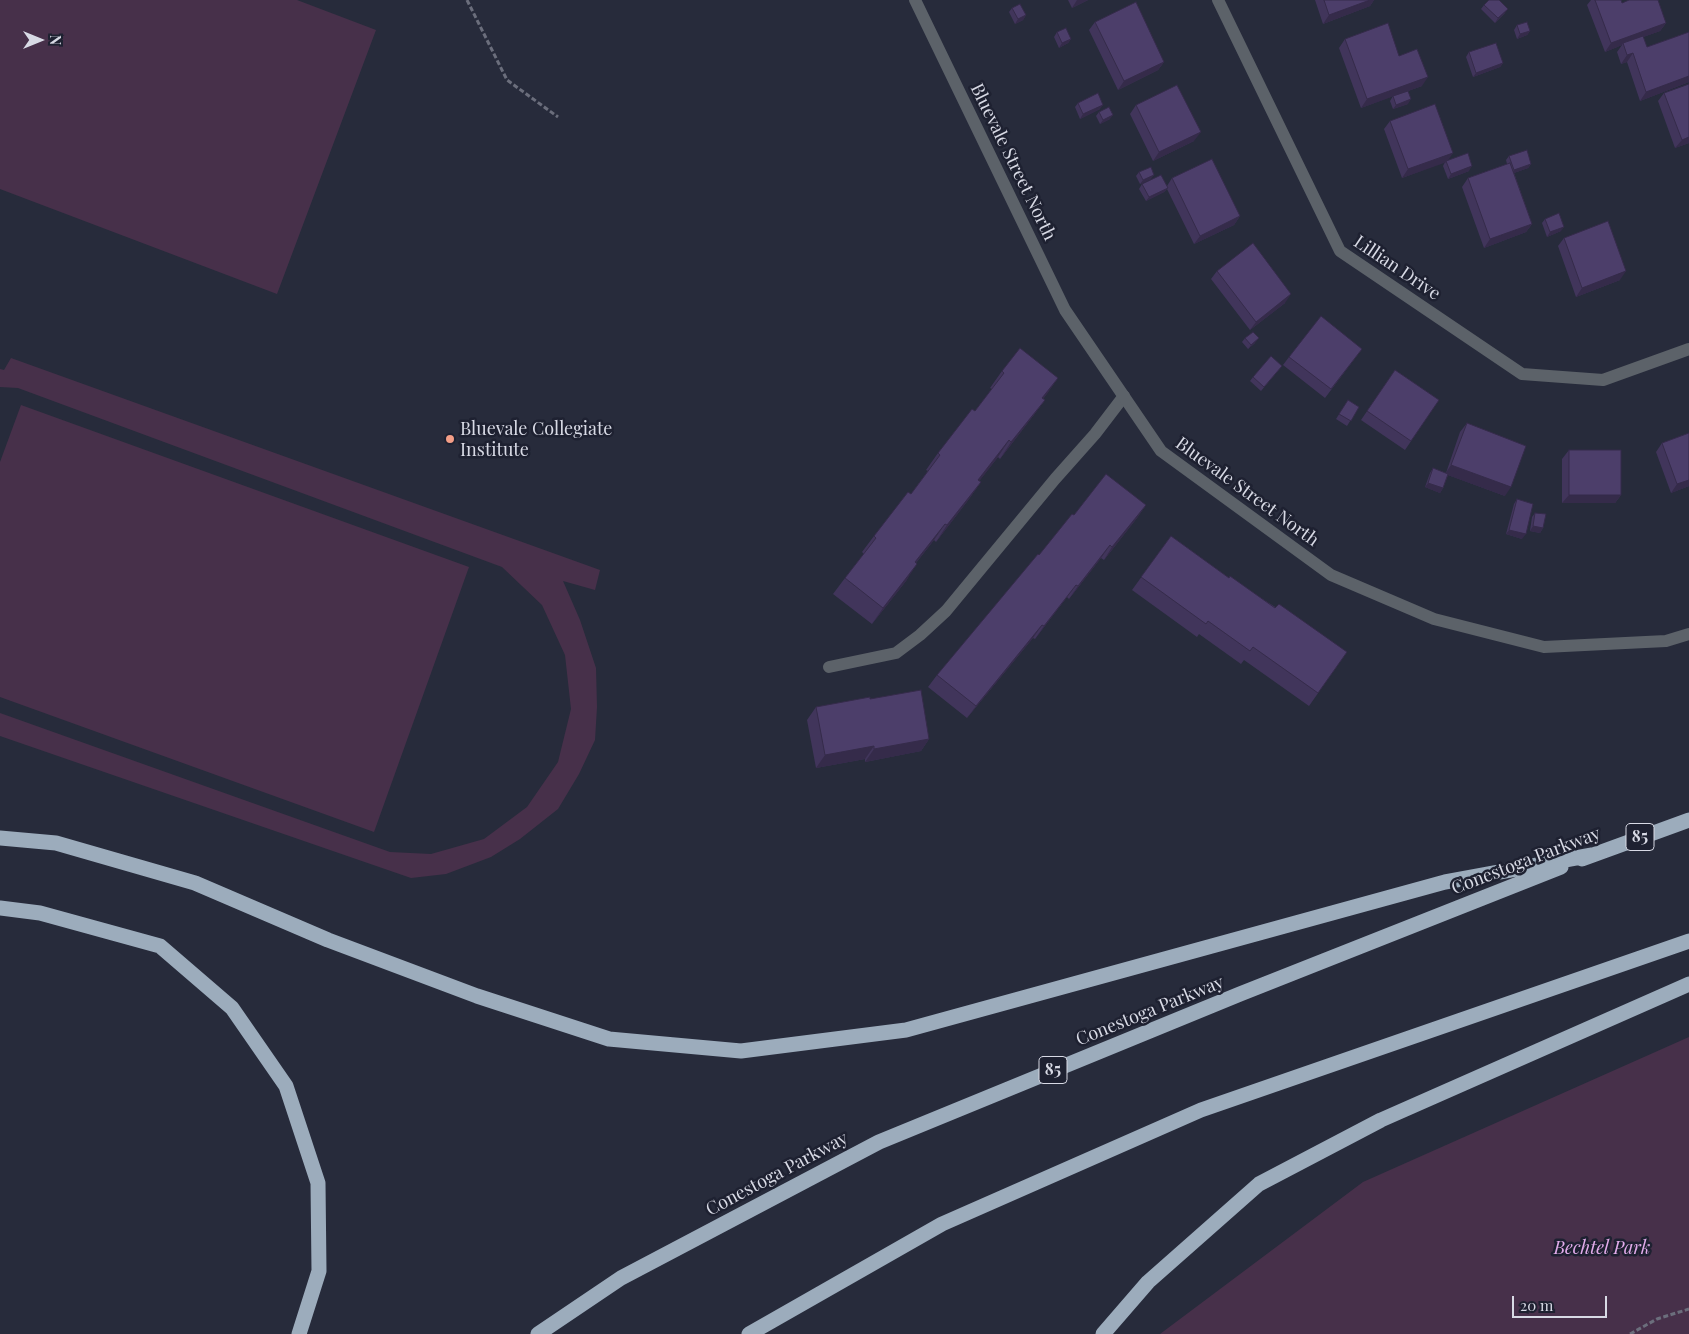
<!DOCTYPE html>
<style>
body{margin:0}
#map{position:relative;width:1689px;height:1334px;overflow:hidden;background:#272b3b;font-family:"Playfair Display",serif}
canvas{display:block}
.north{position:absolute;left:15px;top:15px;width:50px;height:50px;-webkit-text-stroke:4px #1e2131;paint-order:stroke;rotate:90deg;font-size:14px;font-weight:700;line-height:20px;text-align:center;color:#d8dae5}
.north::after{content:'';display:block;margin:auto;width:18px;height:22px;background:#d8dae5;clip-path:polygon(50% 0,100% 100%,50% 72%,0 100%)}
.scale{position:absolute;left:1512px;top:1296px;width:95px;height:22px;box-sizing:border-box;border:2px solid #d8dae5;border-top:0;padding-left:6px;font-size:15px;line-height:18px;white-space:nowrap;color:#d8dae5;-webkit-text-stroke:4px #1e2131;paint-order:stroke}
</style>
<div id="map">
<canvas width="1689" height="1334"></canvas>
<div class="north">N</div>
<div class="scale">20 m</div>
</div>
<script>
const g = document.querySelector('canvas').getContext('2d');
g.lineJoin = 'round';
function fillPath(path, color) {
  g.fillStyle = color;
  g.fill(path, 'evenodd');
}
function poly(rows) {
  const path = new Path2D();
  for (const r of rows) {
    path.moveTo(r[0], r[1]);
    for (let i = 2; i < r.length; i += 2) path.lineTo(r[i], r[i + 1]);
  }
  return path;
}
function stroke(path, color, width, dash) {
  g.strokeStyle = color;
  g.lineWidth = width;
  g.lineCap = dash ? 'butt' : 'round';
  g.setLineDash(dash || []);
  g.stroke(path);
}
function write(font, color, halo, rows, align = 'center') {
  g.font = font + ' "Playfair Display",serif';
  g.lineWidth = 5;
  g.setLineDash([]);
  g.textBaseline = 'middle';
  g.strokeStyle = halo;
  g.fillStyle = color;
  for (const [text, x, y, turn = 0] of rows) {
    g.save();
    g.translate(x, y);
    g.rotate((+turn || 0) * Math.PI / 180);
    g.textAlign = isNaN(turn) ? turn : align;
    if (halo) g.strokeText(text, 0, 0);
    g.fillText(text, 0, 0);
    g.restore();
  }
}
fillPath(poly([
 [0,0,297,0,376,30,277,294,0,189],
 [11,358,600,570,595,590,563,581,580,620,596,668,597,707,595,740,579,774,558,809,520,839,491,857,446,874,411,878,0,736,0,713,390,852,431,854,484,839,527,807,558,762,571,709,565,655,542,605,502,567,18,388,0,387,0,369,4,370],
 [21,405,469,567,374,832,0,697,0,462],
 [1689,1037,1689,1334,1160,1334,1363,1182]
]), '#47304a');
stroke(poly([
 [467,0,507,80,558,117],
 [1630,1334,1657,1319,1689,1309]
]), '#6b6e7c', 3, [5, 2.5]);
stroke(poly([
 [829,667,896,653,920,635,946,611,1055,479,1095,434,1124,396]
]), '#5c6269', 12);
stroke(poly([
 [915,0,1065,310,1161,451,1331,575,1434,619,1544,647,1666,641,1689,634],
 [1218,0,1340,251,1522,374,1603,380,1689,349]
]), '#5c6269', 12);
stroke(poly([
 [0,838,56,843,195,883,328,940,477,996,609,1039,741,1051,906,1030,1445,882,1592,855],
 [1582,859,1689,820],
 [0,908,40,913,160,946,232,1008,286,1086,318,1183,319,1271,299,1334],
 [538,1334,621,1278,879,1142,1240,994,1561,867],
 [749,1334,942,1224,1201,1110,1689,941],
 [1103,1334,1148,1282,1259,1184,1381,1120,1689,984]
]), '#9cacbc', 15);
fillPath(poly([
 [1068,0,1088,0,1072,8],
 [1315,0,1374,0,1370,6,1323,24],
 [1591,0,1621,0,1622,3,1666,23,1660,31,1643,37,1647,47,1689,32,1689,82,1640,101,1627,62,1621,64,1617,52,1622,45,1605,52,1587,5],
 [1484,5,1505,13,1495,23,1481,9],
 [1012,8,1026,15,1023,20,1015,24,1009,12],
 [1095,22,1164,62,1158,70,1118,90,1089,30],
 [1517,25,1530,31,1527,35,1517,39,1514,30],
 [1057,32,1071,39,1068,43,1059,48,1054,37],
 [1345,39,1399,56,1422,86,1408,91,1408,104,1393,109,1390,101,1393,96,1361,108,1339,48],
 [1469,52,1503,63,1500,67,1473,77,1466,57],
 [1664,93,1689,143,1675,148,1658,101],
 [1078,103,1100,109,1080,119,1075,107],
 [1136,105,1194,141,1153,161,1130,114],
 [1099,112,1110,119,1100,124,1096,116],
 [1390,121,1448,161,1469,171,1448,179,1443,166,1445,162,1402,178,1384,129],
 [1509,156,1531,164,1528,168,1514,173,1532,224,1526,232,1484,248,1462,187,1468,178,1507,164,1506,160],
 [1139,172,1151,179,1140,184,1136,176],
 [1172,178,1240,216,1234,225,1194,244,1167,189,1164,192,1146,201,1139,189,1142,184,1167,186],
 [1545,219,1561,231,1547,237,1542,223],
 [1564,238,1620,280,1576,297,1558,246],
 [1217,271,1285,303,1250,330,1211,279],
 [1245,338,1255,343,1248,349,1242,342],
 [1362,349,1325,398,1283,365,1289,357],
 [1282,366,1261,391,1250,381,1253,377],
 [1395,370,1439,400,1405,450,1361,420],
 [1002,371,1058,378,1043,399,1045,400,1033,416,1000,459,998,457,979,481,981,482,969,499,936,542,934,540,916,563,906,581,872,624,833,594,845,578,864,554,862,552,874,536,911,494,928,471,926,470,938,453,975,411,992,389,990,388],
 [1348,400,1359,407,1347,426,1336,419],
 [1467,423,1505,496,1448,475,1443,488,1440,493,1425,487,1430,473,1433,468,1446,473,1460,432],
 [1689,433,1689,486,1671,493,1656,452,1662,443],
 [1569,450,1621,495,1615,503,1562,503,1562,459],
 [1517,499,1522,539,1506,534,1514,504],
 [1146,505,1137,518,1104,560,1101,558,1069,599,1067,597,1035,639,1033,638,967,718,928,687,937,675,1074,515],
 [1535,513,1543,528,1540,533,1530,531,1532,517],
 [1171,536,1229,578,1347,652,1309,706,1244,660,1241,664,1199,634,1197,637,1132,590],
 [870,699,929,739,921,751,865,762,865,759,816,768,807,720,816,707]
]), '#41355b');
fillPath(poly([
 [1077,0,1088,0,1072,8],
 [1370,0,1374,0,1370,6,1323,24,1329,15],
 [1508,9,1505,13,1495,23,1498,18],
 [1026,15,1023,20,1015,24,1018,19],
 [1666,23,1660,31,1624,44,1623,43,1622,45,1605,52,1611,43],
 [1530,31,1527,35,1517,39,1520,34],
 [1071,39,1068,43,1059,48,1062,43],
 [1633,53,1627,62,1621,64,1627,55],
 [1164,62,1158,70,1118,90,1124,81],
 [1503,63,1500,67,1473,77,1476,73],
 [1689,76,1689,82,1640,101,1646,92],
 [1428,77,1422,86,1361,108,1367,99],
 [1411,99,1408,104,1393,109,1396,105],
 [1103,105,1100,109,1080,119,1083,114],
 [1113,115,1110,119,1100,124,1103,120],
 [1201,132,1194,141,1153,161,1159,152],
 [1689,137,1689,143,1675,148,1682,140],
 [1453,153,1447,162,1402,178,1408,169],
 [1531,164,1528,168,1511,174,1514,170],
 [1472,166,1469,171,1448,179,1451,174],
 [1154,175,1151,179,1140,184,1143,180],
 [1168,188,1164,192,1146,201,1149,197],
 [1240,216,1234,225,1194,244,1200,236],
 [1532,224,1526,232,1484,248,1490,239],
 [1564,227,1561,231,1547,237,1550,232],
 [1626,271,1620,280,1576,297,1582,288],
 [1291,294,1285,303,1250,330,1256,322],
 [1259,338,1255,343,1248,349,1251,345],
 [1058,378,1047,394,1030,415,1042,398],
 [1045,400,1033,416,1000,459,1011,442],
 [1009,440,998,457,967,497,978,480],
 [1451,465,1511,487,1505,496,1445,474],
 [1689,480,1689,486,1671,493,1677,484],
 [981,482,969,499,936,542,947,525],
 [1428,483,1443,488,1440,493,1425,487],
 [1569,495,1621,495,1615,503,1562,503],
 [1146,505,1137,518,1104,560,1112,547],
 [945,524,934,540,903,579,915,562],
 [1533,526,1543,528,1540,533,1530,531],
 [1509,530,1526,534,1522,539,1506,534],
 [1110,545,1101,558,1069,599,1078,586],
 [917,564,906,581,872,624,883,608],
 [1076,585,1067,597,1035,639,1044,626],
 [1042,625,1033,638,967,718,976,706],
 [929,739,921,751,865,762,874,749],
 [874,746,865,759,816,768,825,755]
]), '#352b4a');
const building = poly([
 [1324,0,1370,0,1329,15,1324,0],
 [1489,0,1499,0,1508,9,1498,18,1484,5,1489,0],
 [1595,0,1621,0,1622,3,1629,0,1658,0,1666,23,1611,43,1595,0],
 [1136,2,1164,62,1124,81,1095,22,1136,2],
 [1020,4,1026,15,1018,19,1012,8,1020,4],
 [1527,22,1530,31,1520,34,1517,25,1527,22],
 [1388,23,1399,56,1417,49,1428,77,1367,99,1345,39,1388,23],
 [1066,28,1071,39,1062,43,1057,32,1066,28],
 [1689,32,1689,76,1646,92,1633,53,1627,55,1623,43,1643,36,1647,47,1689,32],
 [1496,43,1503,63,1476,73,1469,52,1496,43],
 [1689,84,1689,137,1682,140,1664,93,1689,84],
 [1177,85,1201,132,1159,152,1136,105,1177,85],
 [1408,91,1411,99,1396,105,1393,96,1408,91],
 [1098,93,1103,105,1083,114,1078,103,1098,93],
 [1435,104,1453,153,1408,169,1390,121,1435,104],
 [1109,107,1113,115,1103,120,1099,112,1109,107],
 [1527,150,1531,164,1514,170,1509,156,1527,150],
 [1468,153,1472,166,1451,174,1446,161,1468,153],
 [1212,159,1240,216,1200,236,1172,178,1212,159],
 [1510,163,1532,224,1490,239,1468,178,1510,163],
 [1151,167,1154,175,1143,180,1139,172,1151,167],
 [1161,175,1168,188,1149,197,1142,184,1161,175],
 [1559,213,1564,227,1550,232,1545,219,1559,213],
 [1608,221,1626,271,1582,288,1564,238,1608,221],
 [1253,243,1291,294,1256,322,1217,271,1253,243],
 [1321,316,1362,349,1331,389,1289,357,1321,316],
 [1253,332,1259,338,1251,345,1245,338,1253,332],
 [1020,348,1058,378,1042,398,1045,400,1011,442,1009,440,978,480,981,482,947,525,945,524,915,562,917,564,883,608,845,578,876,538,874,536,908,492,911,494,940,455,938,453,972,409,975,411,1004,373,1002,371,1020,348],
 [1271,356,1282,366,1264,387,1253,377,1271,356],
 [1395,370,1439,400,1411,441,1367,411,1395,370],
 [1348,400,1359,407,1351,421,1339,414,1348,400],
 [1467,423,1526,446,1511,487,1451,465,1467,423],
 [1689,433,1689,480,1677,484,1662,443,1689,433],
 [1569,450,1621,450,1621,495,1569,495,1569,450],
 [1433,468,1448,474,1443,488,1428,483,1433,468],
 [1106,474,1146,505,1112,547,1110,545,1078,586,1076,585,1044,626,1042,625,976,706,937,675,1038,554,1039,555,1072,514,1074,515,1106,474],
 [1517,499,1533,504,1526,534,1509,530,1517,499],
 [1535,513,1546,514,1543,528,1533,526,1535,513],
 [1171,536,1229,578,1230,576,1275,608,1279,604,1347,652,1318,693,1253,647,1250,651,1208,621,1206,624,1141,577,1171,536],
 [921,690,929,739,874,749,874,746,825,755,816,707,870,697,870,699,921,690]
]);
fillPath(building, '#4c3e6a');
stroke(building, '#352b4a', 1);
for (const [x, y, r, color] of [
 [450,439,5,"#f49e87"]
]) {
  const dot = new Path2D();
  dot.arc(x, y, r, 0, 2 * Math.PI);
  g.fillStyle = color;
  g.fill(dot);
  stroke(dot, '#1e2131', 2);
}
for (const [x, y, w] of [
 [1640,837,28],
 [1053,1070,28]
]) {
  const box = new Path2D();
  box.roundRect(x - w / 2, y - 13.5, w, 27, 4);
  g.fillStyle = '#1e2131';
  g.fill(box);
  stroke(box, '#d8dae5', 1);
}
write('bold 16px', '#d8dae5', null, [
 ["85",1640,837],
 ["85",1053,1070]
]);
write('18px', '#d8dae5', '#1e2131', [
 ["Bluevale Street North",1013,162,64],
 ["Lillian Drive",1397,268,34],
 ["Bluevale Street North",1247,492,36],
 ["Conestoga Parkway",1526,861,-21],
 ["Conestoga Parkway",1150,1011,-22],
 ["Conestoga Parkway",777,1174,-28]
]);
write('18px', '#d8dae5', '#1e2131', [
 ["Bluevale Collegiate",460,429],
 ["Institute",460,450]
], 'left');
write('italic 18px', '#e2abea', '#1e2131', [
 ["Bechtel Park",1602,1248]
]);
</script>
